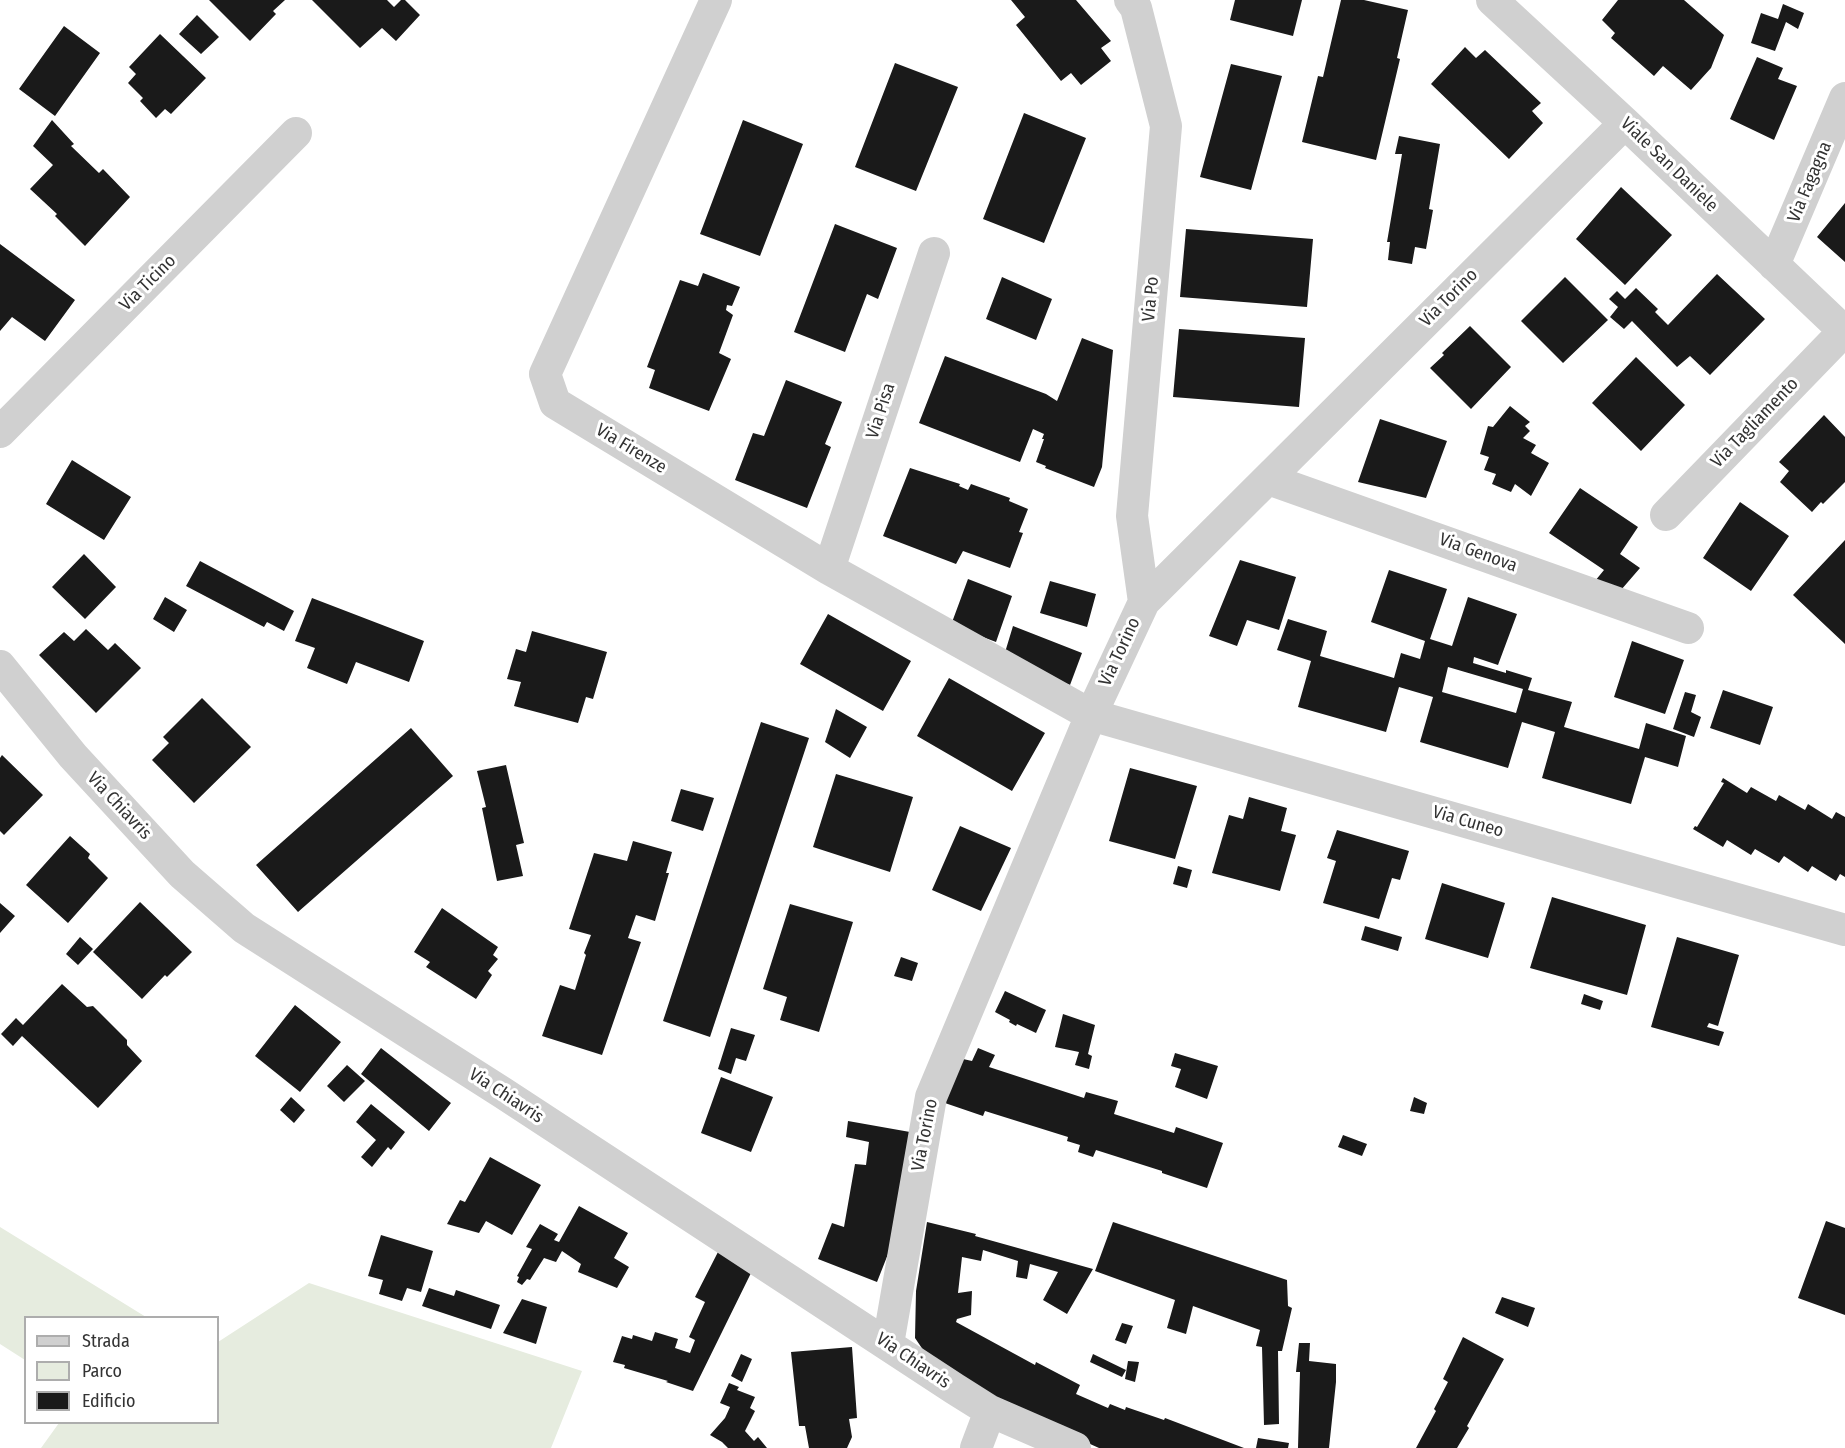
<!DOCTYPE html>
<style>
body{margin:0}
#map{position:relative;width:1845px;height:1448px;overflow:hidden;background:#fff;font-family:"Fira Sans Condensed",sans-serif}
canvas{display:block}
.legend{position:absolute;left:24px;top:1316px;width:195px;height:108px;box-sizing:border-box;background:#fff;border:2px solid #adadad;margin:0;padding:8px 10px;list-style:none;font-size:18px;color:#333}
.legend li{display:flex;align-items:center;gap:12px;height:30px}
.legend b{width:30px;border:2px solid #adadad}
</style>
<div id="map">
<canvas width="1845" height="1448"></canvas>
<ul class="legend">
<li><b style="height:8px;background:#d0d0d0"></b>Strada</li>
<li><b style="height:16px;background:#e6ecdf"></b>Parco</li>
<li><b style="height:16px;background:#1a1a1a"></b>Edificio</li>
</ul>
</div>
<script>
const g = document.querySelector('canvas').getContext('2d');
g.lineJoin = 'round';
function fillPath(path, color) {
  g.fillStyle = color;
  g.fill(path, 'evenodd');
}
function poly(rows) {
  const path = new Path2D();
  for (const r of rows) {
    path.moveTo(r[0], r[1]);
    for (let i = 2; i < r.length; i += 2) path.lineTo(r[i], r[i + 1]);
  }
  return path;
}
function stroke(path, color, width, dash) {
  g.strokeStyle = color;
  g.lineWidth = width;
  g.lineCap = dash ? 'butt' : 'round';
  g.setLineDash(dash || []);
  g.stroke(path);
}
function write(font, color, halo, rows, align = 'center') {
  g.font = font + ' "Fira Sans Condensed",sans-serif';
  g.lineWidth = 6;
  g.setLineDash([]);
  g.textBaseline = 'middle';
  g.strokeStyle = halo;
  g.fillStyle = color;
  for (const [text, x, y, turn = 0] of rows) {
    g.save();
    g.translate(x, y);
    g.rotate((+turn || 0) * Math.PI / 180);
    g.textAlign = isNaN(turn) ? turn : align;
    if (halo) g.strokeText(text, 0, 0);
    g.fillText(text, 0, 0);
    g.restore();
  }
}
fillPath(poly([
 [0,1227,146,1317,26,1318,25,1360,0,1344],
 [309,1283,582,1371,551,1448,41,1448,59,1423,218,1422,218,1342]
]), '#e6ecdf');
fillPath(poly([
 [209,0,285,0,273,11,276,14,250,41],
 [312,0,387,0,394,7,401,0,405,0,420,15,396,41,382,28,360,48],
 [1011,0,1076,0,1111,41,1101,48,1111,61,1081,85,1071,73,1061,81,1016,25,1025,17],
 [1235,0,1302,0,1293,36,1230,20],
 [1341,0,1364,0,1408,10,1397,58,1400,59,1376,160,1302,142,1318,76,1323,77],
 [1618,0,1684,0,1724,35,1711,68,1691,90,1663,66,1654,76,1611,38,1615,33,1602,20],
 [1783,4,1804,13,1798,29,1786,22,1775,51,1751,43,1761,13,1778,19],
 [197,15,219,37,201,54,179,34],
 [64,26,100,53,55,116,19,89],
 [160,34,206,78,171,114,165,109,156,118,140,101,143,98,128,83,136,74,129,67],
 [1465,47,1476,58,1485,50,1541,103,1532,111,1543,123,1509,159,1431,84],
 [1757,57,1783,68,1778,79,1797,86,1774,140,1730,119],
 [895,63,958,87,916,191,855,167],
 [1231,64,1282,76,1251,190,1200,177],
 [1024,113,1086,138,1044,243,983,219],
 [52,120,74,144,71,146,99,173,103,169,130,197,85,246,55,216,57,214,30,189,53,165,33,146],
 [743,120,803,144,760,256,700,234],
 [1399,136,1440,144,1429,209,1433,210,1426,249,1415,247,1412,264,1388,260,1390,242,1387,242,1402,154,1395,154],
 [1621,187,1672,235,1625,285,1576,239],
 [1845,203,1845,262,1817,237],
 [835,224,897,248,878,299,867,294,845,352,794,332],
 [1186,229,1313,239,1307,307,1180,297],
 [0,244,75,300,45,341,12,317,0,331],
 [703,273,740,287,732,306,727,305,726,310,733,315,719,353,731,359,709,411,649,388,655,370,647,367,680,280,698,286],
 [1717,274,1765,319,1710,375,1690,356,1677,367,1632,321,1624,329,1610,317,1618,307,1609,299,1617,291,1625,299,1636,288,1658,309,1655,312,1668,325],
 [1002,277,1052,299,1036,340,986,319],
 [1565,277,1608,320,1563,363,1521,321],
 [1470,326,1511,367,1471,409,1430,368,1444,355,1442,353],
 [1179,329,1305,338,1299,407,1173,397],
 [1082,338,1113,350,1102,467,1094,487,1045,468,1046,466,1036,462,1044,439,1042,439,1044,434,1033,429,1020,462,919,423,945,356,1046,394,1057,401],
 [1636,357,1685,405,1641,451,1592,403],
 [786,380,842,402,825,444,831,447,807,508,735,480,753,433,764,436],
 [1510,406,1530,422,1525,426,1530,431,1523,438,1536,445,1531,453,1549,463,1531,496,1515,484,1511,492,1492,484,1496,474,1484,470,1489,457,1480,454,1488,426,1493,427],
 [1824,415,1845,437,1845,482,1823,504,1821,502,1812,512,1780,482,1789,471,1779,462],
 [1380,419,1447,441,1426,498,1358,482],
 [72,460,131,497,104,540,46,504],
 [910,468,960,484,959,486,968,490,971,484,1010,498,1009,501,1028,509,1019,532,1023,533,1010,568,963,551,956,564,883,536],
 [1580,488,1638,527,1620,554,1640,568,1621,590,1595,581,1604,570,1549,533],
 [1740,502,1789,536,1751,591,1703,558],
 [1845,540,1845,644,1793,595],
 [84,554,116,587,85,619,52,587],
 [1240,560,1296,577,1279,630,1247,620,1237,646,1209,636],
 [200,561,294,611,284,631,267,622,264,627,186,586],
 [1389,570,1447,589,1430,639,1452,646,1468,597,1517,614,1498,665,1474,657,1473,663,1506,673,1506,670,1532,678,1528,690,1572,702,1564,727,1639,749,1646,723,1686,736,1678,767,1645,757,1631,804,1542,778,1555,732,1522,722,1508,768,1420,742,1433,697,1399,687,1386,732,1298,707,1311,661,1277,650,1288,619,1327,631,1320,656,1394,678,1401,653,1420,659,1425,641,1371,622],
 [1448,667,1523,689,1516,713,1442,692],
 [968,579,1012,596,996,642,951,625],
 [1050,581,1096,594,1087,627,1040,613],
 [165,597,187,610,174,632,153,619],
 [312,598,424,641,409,682,356,662,347,684,307,668,315,648,295,641],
 [828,614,911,661,883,711,800,664],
 [1013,626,1082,653,1070,685,1003,659],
 [86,629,108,650,115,643,141,668,96,713,39,655,64,632,74,641],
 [532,631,607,652,593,699,586,697,578,723,514,706,521,682,507,679,516,649,526,652],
 [1632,641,1684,660,1665,714,1614,697],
 [949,678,1045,733,1012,791,917,736],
 [1723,690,1773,707,1760,745,1710,728],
 [1685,692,1696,695,1691,712,1701,717,1694,737,1673,729],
 [202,698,251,747,194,803,152,760,169,743,163,737],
 [836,709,867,727,850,758,825,742],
 [761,722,809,738,710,1037,663,1021],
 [411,728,453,776,298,912,256,865],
 [2,755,43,795,4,835,0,831,0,758],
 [506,765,524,843,516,845,523,876,497,881,482,808,486,807,477,771],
 [1130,768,1197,786,1175,859,1109,841],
 [836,774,913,797,890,872,813,847],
 [1723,778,1747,793,1751,787,1776,801,1779,795,1805,810,1808,804,1832,819,1836,812,1845,817,1845,877,1840,874,1836,881,1812,866,1808,872,1784,856,1779,863,1755,849,1751,855,1727,840,1723,847,1693,829,1695,826,1697,827,1724,783,1721,782],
 [681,789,714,798,703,831,671,821],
 [1249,797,1287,808,1281,831,1296,835,1280,891,1212,873,1229,815,1243,819],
 [960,826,1011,848,981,911,932,890],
 [1337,830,1409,851,1400,880,1392,878,1379,919,1323,903,1336,861,1327,858],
 [70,836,90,854,88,858,108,878,68,923,26,885],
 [633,841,672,852,666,873,669,873,655,921,636,915,628,938,641,942,602,1055,542,1036,560,985,575,990,586,955,584,953,591,935,569,929,594,853,627,861],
 [1178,866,1192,870,1187,888,1173,884],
 [1442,883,1505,903,1488,958,1425,939],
 [1552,897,1646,925,1627,995,1530,968],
 [140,902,192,952,167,977,165,975,142,999,93,952],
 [0,903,15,916,0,933],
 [790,904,853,922,819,1032,780,1020,787,997,763,989],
 [442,908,498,947,493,955,498,959,488,971,492,975,476,999,426,967,430,962,414,952],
 [1365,926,1402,937,1398,951,1361,940],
 [80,937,93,949,78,965,66,954],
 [1677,937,1739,955,1718,1026,1709,1023,1707,1027,1724,1032,1719,1046,1651,1027],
 [901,957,918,963,912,981,894,976],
 [62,984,87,1007,93,1006,127,1040,127,1045,142,1061,98,1108,22,1036,13,1046,1,1034,16,1018,23,1025],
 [1005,991,1046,1010,1036,1033,1017,1024,1016,1026,1009,1022,1010,1020,995,1012],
 [1584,994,1603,1001,1600,1010,1581,1004],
 [295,1005,341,1042,300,1092,255,1056],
 [1063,1014,1095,1025,1088,1054,1092,1056,1089,1069,1075,1065,1079,1052,1055,1047],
 [731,1028,755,1035,746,1061,736,1058,731,1074,718,1069],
 [381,1048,451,1103,429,1131,361,1074],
 [978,1048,995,1055,989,1067,1084,1098,1086,1092,1118,1101,1114,1114,1174,1133,1176,1127,1223,1143,1207,1188,1162,1173,1162,1171,1096,1150,1093,1157,1078,1152,1080,1145,1067,1141,1068,1137,985,1111,983,1116,942,1102,963,1059,972,1061],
 [1175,1053,1218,1066,1207,1099,1175,1087,1181,1069,1171,1066],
 [347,1065,365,1081,344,1102,327,1086],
 [721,1077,773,1097,751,1152,701,1133],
 [291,1097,305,1110,294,1123,280,1110],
 [1414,1097,1427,1103,1424,1114,1410,1111],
 [371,1104,405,1132,391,1150,388,1147,372,1167,361,1157,376,1140,356,1122],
 [848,1121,910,1132,890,1249,877,1282,818,1259,832,1223,844,1227,855,1164,866,1165,869,1142,846,1137],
 [1343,1135,1367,1144,1362,1156,1338,1147],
 [490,1157,541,1185,512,1235,486,1221,479,1233,447,1224,460,1200,465,1202],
 [579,1206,628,1233,614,1258,629,1267,617,1288,578,1272,581,1264,562,1251,556,1262,544,1258,530,1280,527,1279,522,1285,517,1282,519,1277,517,1276,532,1249,526,1247,540,1224,558,1234,554,1240,559,1242],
 [1826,1221,1845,1228,1845,1315,1798,1298],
 [927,1222,976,1234,975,1236,1093,1269,1067,1314,1043,1300,1058,1272,1030,1264,1027,1279,1016,1277,1018,1261,983,1250,981,1261,962,1257,958,1293,972,1291,971,1315,957,1319,956,1322,1035,1365,1036,1362,1080,1385,1076,1394,1108,1408,1110,1404,1125,1410,1126,1407,1164,1420,1165,1418,1244,1448,1099,1448,1059,1430,934,1366,915,1338,916,1291],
 [1113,1222,1287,1280,1288,1306,1292,1308,1282,1351,1278,1351,1279,1424,1264,1425,1262,1347,1256,1346,1260,1330,1193,1306,1186,1334,1167,1328,1175,1300,1095,1271],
 [381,1235,433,1251,421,1292,407,1288,402,1301,379,1294,383,1280,368,1276],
 [718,1252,751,1273,693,1391,666,1382,668,1381,624,1368,625,1365,613,1362,622,1336,632,1339,633,1335,652,1341,655,1332,678,1339,675,1348,690,1353,695,1340,689,1337,705,1302,695,1297],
 [429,1288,454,1296,456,1290,500,1305,491,1329,422,1306],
 [1502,1297,1535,1308,1528,1327,1495,1313],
 [522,1299,547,1307,536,1344,503,1333],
 [1122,1323,1133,1326,1126,1344,1115,1340],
 [1463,1337,1504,1359,1467,1426,1469,1428,1457,1448,1416,1448,1436,1411,1434,1409,1448,1382,1443,1379],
 [1299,1343,1310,1343,1309,1361,1336,1364,1336,1382,1329,1448,1298,1448,1300,1372,1296,1372],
 [852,1347,857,1418,849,1419,852,1437,847,1448,809,1448,805,1426,799,1426,791,1352],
 [741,1354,752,1359,742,1382,731,1376],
 [1093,1354,1126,1370,1122,1377,1090,1362],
 [1128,1361,1139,1362,1135,1382,1125,1379],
 [729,1383,739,1387,737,1390,755,1397,750,1408,755,1411,745,1431,754,1441,758,1437,767,1448,728,1448,722,1442,710,1435,725,1418,730,1407,720,1403],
 [1258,1438,1289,1443,1288,1448,1256,1448]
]), '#1a1a1a');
stroke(poly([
 [716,0,545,374,555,403,829,569,1091,715,1845,930],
 [1130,0,1136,8,1166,126,1132,516,1144,602],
 [1492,0,1625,123,1845,332],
 [1774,265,1845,98],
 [0,432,296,133],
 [1268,479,1688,628],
 [1666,515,1844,331],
 [829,569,934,253],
 [0,666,73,756,182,874,244,928,503,1093,955,1389,990,1411,1075,1448],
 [888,1344,931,1097,1091,715,1144,602,1625,123],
 [976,1448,990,1411]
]), '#d0d0d0', 32);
write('18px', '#333', '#fff', [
 ["Viale San Daniele",1669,165,44],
 ["Via Fagagna",1810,182,-67],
 ["Via Ticino",148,283,-45],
 ["Via Torino",1449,298,-45],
 ["Via Po",1151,299,-85],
 ["Via Pisa",881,411,-72],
 ["Via Tagliamento",1755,423,-46],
 ["Via Firenze",631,449,31],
 ["Via Genova",1478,553,20],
 ["Via Torino",1120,652,-65],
 ["Via Chiavris",119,806,47],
 ["Via Cuneo",1468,822,16],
 ["Via Chiavris",506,1096,33],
 ["Via Torino",925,1135,-79],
 ["Via Chiavris",913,1361,34]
]);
</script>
